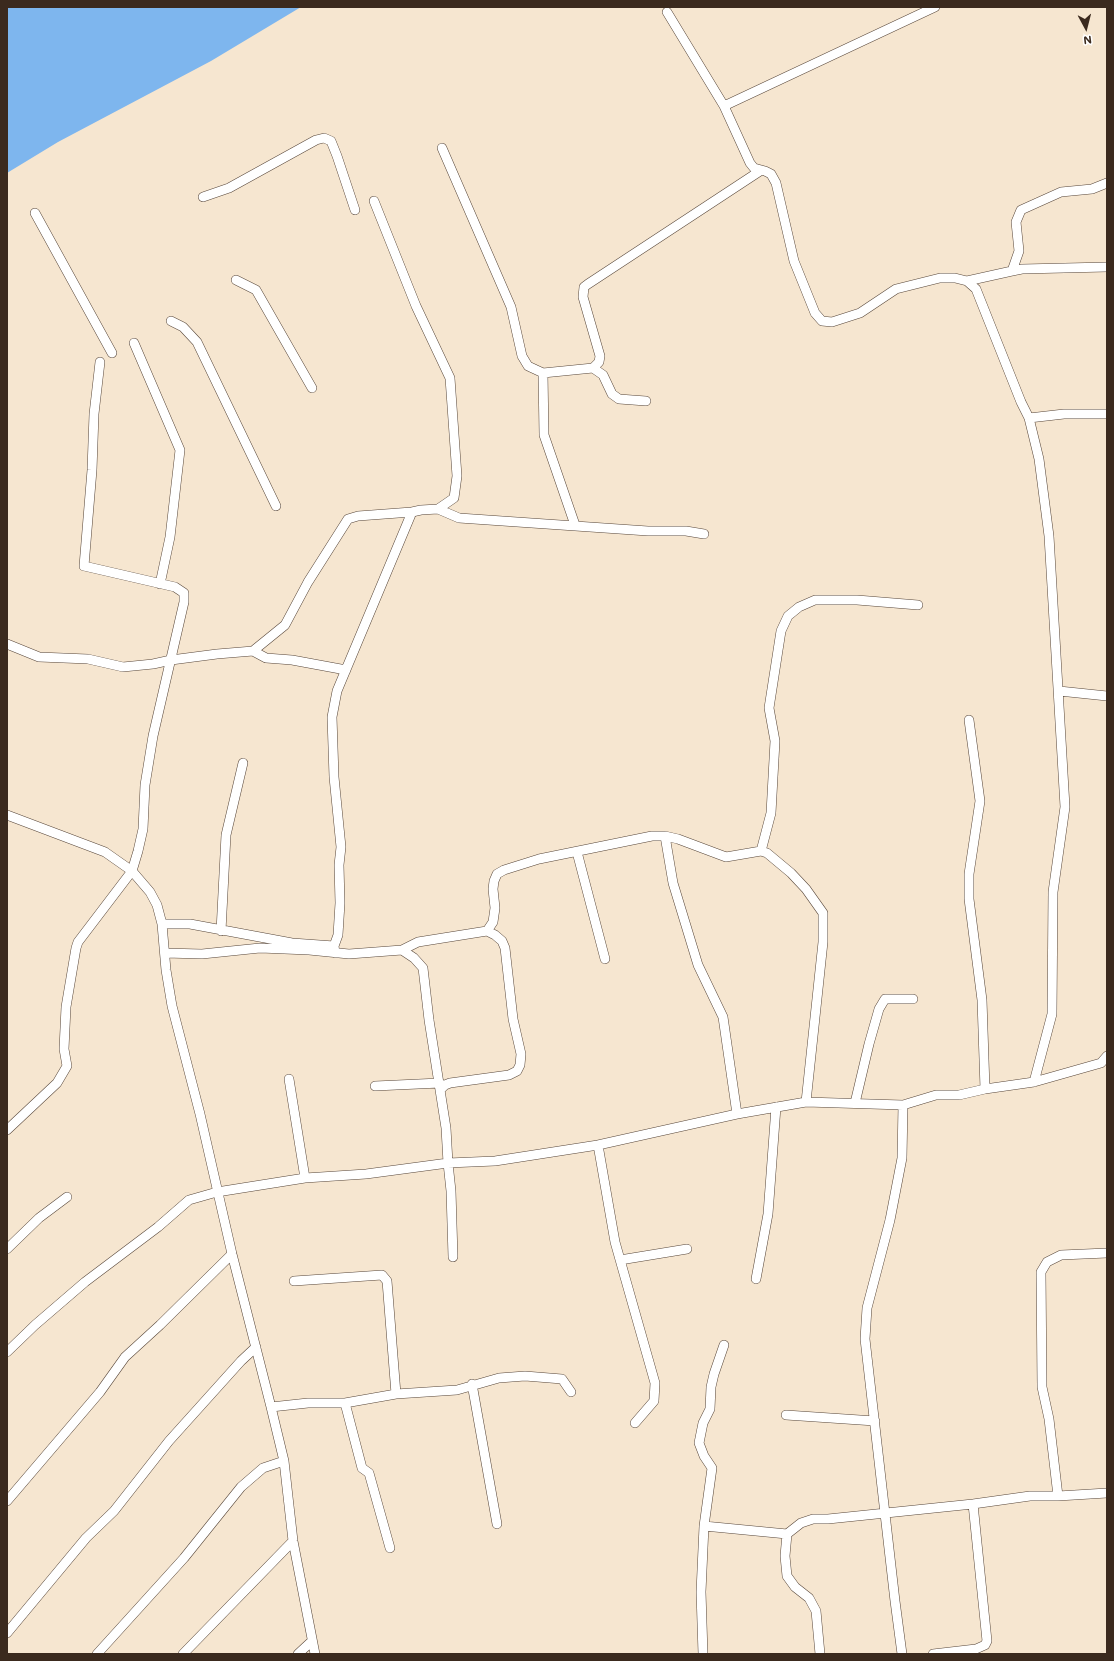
<!DOCTYPE html>
<style>
body{margin:0}
#map{position:relative;width:1114px;height:1661px;overflow:hidden;background:#f6e6d0;font-family:Mali,sans-serif}
canvas{display:block}
.frame{position:absolute;inset:0;border:8px solid #3b2a1e;pointer-events:none}
.north{position:absolute;left:1066px;top:8px;width:40px;height:40px;-webkit-text-stroke:3px #fff;paint-order:stroke;rotate:173deg;font-size:11px;font-weight:700;line-height:16px;text-align:center;color:#3b2a1e}
.north::after{content:'';display:block;margin:auto;width:14px;height:18px;background:#3b2a1e;clip-path:polygon(50% 0,100% 100%,50% 72%,0 100%)}
</style>
<div id="map">
<canvas width="1114" height="1661"></canvas>
<div class="frame"></div>
<div class="north">N</div>
</div>
<script>
const g = document.querySelector('canvas').getContext('2d');
g.lineJoin = 'round';
function fillPath(path, color) {
  g.fillStyle = color;
  g.fill(path, 'evenodd');
}
function poly(rows) {
  const path = new Path2D();
  for (const r of rows) {
    path.moveTo(r[0], r[1]);
    for (let i = 2; i < r.length; i += 2) path.lineTo(r[i], r[i + 1]);
  }
  return path;
}
function stroke(path, color, width, dash) {
  g.strokeStyle = color;
  g.lineWidth = width;
  g.lineCap = dash ? 'butt' : 'round';
  g.setLineDash(dash || []);
  g.stroke(path);
}
fillPath(poly([
 [7,7,301,7,211,61,58,142,7,173]
]), '#7eb6ee');
const minor = poly([
 [667,12,724,106,750,163,754,168,765,171,771,174,776,183,794,261,815,313,822,321,832,322,860,313,896,289,940,278,955,278,967,281,976,289,1021,402,1029,418,1039,459,1049,536,1065,807,1053,892,1052,1014,1034,1082],
 [724,106,935,7],
 [442,148,511,307,522,356,528,366,543,373,593,368,599,362,600,356,583,297,584,287,588,284,760,171],
 [203,197,229,188,316,140,324,138,331,141,337,156,355,210],
 [374,201,416,306,450,378,457,476,454,498,438,509],
 [35,213,112,353],
 [1012,271,1022,269,1107,267],
 [236,280,256,290,312,388],
 [967,281,1012,271,1019,251,1016,222,1021,210,1061,192,1092,189,1107,183],
 [171,321,183,327,197,342,276,506],
 [134,343,180,450,170,537,160,584],
 [593,368,603,375,612,394,619,399,646,401],
 [543,373,544,435,575,525],
 [1029,418,1064,414,1107,414],
 [7,644,39,657,88,659,123,667,153,664,171,660,217,654,253,651,266,658,292,660,346,670],
 [253,651,285,625,308,582,348,519,358,516,412,512],
 [1059,691,1107,696],
 [969,720,980,801,969,874,969,899,982,1000,985,1089],
 [7,815,105,852,132,871,150,892,157,905,162,924,166,970,172,1006,200,1114,232,1254,271,1407,284,1461,293,1541,315,1654],
 [665,836,673,883,698,965,723,1017,737,1114],
 [761,851,771,813,775,741,769,708,781,631,788,616,799,607,815,600,857,600,918,605],
 [577,852,605,959],
 [162,924,190,924,292,943,334,946],
 [221,931,226,835,243,763],
 [402,950,414,958,423,968,429,1020,446,1128,448,1163,451,1191,453,1257],
 [165,953,202,954,260,948,309,950,349,954,402,950,418,942,487,931,493,922,495,908,493,889,494,881,497,874,504,870,539,859,652,836,665,836,678,839,726,857,761,851,767,853,791,873,806,889,823,913,823,942,806,1102],
 [335,953,334,946,338,935,340,903,339,865,341,847,334,777,332,717,337,691,412,512,421,510,438,509,459,518,648,531,686,531,704,534],
 [289,1079,305,1178],
 [375,1086,440,1083],
 [440,1090,445,1085,450,1083,509,1075,517,1071,520,1065,521,1054,513,1019,505,948,502,941,495,935,487,931],
 [855,1103,869,1044,879,1009,885,999,913,999],
 [7,1130,57,1083,67,1066,64,1049,66,1007,76,948,78,942,132,871,138,851,143,829,145,785,153,736,184,602,184,593,175,587,84,566,92,470,94,414,100,362],
 [598,1145,615,1242,655,1383,654,1401,635,1423],
 [7,1249,39,1218,67,1197],
 [620,1260,687,1249],
 [756,1279,768,1214,776,1107],
 [294,1281,382,1275,387,1281,396,1394],
 [7,1352,35,1325,85,1282,158,1227,189,1200,217,1192,305,1178,366,1174,448,1163,495,1161,598,1145,737,1114,806,1102,903,1105,936,1095,959,1095,985,1089,1034,1082,1101,1063,1107,1056],
 [472,1384,497,1524],
 [345,1403,362,1468,369,1473,390,1548],
 [271,1407,308,1403,345,1403,396,1394,457,1390,499,1378,525,1376,562,1379,571,1392],
 [786,1415,875,1421],
 [1058,1496,1049,1419,1042,1387,1041,1272,1047,1262,1061,1255,1107,1253],
 [7,1501,100,1392,125,1357,160,1325,232,1254],
 [704,1526,787,1534,801,1523,813,1519,828,1519,973,1504,1030,1496,1058,1496,1107,1493],
 [787,1534,785,1556,787,1576,795,1587,809,1598,816,1611,820,1654],
 [7,1633,86,1538,114,1511,169,1441,241,1361,256,1347],
 [97,1654,184,1558,241,1487,263,1468,284,1461],
 [183,1654,293,1541],
 [298,1654,312,1641],
 [703,1654,701,1592,704,1526,712,1468,704,1456,699,1443,703,1423,710,1409,711,1387,714,1374,724,1345],
 [902,1654,895,1601,865,1339,867,1308,890,1220,902,1158,903,1105],
 [933,1654,976,1649,985,1645,987,1641,973,1504]
]);
stroke(minor, '#574639', 10);
stroke(minor, '#fff', 9);
</script>
